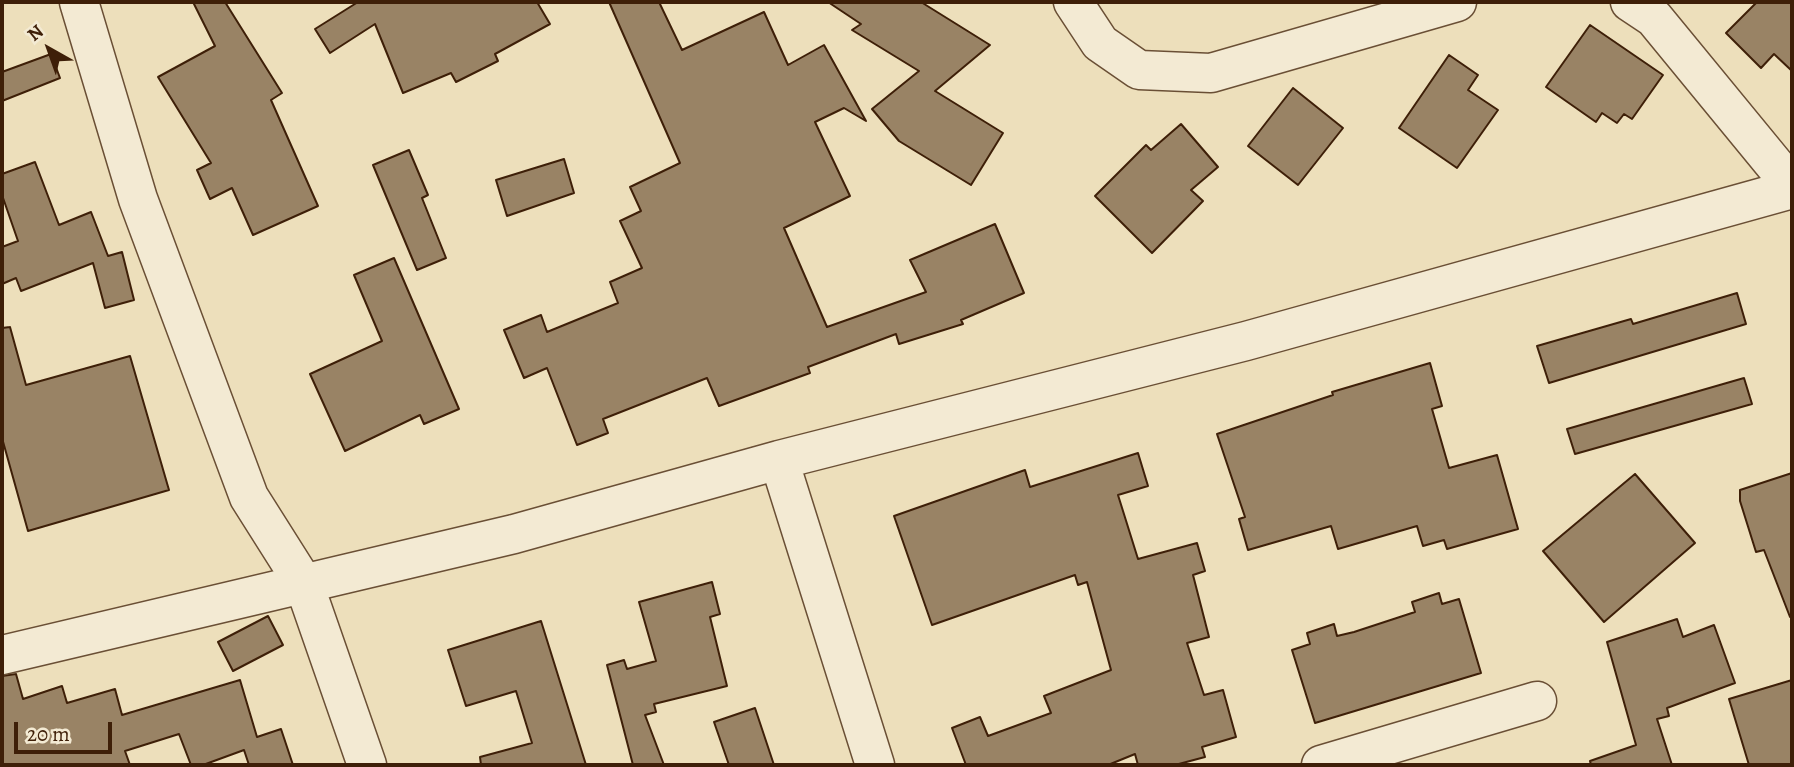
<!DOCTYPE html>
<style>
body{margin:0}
#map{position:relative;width:1794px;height:767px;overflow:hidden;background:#eddfbb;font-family:Alegreya,serif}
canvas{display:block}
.frame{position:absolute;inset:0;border:4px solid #3e1f08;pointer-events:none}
.north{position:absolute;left:14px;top:14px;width:70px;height:70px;-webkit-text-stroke:5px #f3ead3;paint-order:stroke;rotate:320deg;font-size:19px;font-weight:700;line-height:28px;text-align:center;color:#3e1f08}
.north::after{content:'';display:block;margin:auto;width:24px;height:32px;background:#3e1f08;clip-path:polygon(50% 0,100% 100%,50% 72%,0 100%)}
.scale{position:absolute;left:14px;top:722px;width:98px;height:32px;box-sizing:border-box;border:4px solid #3e1f08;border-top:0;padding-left:9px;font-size:21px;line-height:24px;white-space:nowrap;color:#3e1f08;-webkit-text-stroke:5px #f3ead3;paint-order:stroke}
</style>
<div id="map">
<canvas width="1794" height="767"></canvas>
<div class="frame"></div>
<div class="north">N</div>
<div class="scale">20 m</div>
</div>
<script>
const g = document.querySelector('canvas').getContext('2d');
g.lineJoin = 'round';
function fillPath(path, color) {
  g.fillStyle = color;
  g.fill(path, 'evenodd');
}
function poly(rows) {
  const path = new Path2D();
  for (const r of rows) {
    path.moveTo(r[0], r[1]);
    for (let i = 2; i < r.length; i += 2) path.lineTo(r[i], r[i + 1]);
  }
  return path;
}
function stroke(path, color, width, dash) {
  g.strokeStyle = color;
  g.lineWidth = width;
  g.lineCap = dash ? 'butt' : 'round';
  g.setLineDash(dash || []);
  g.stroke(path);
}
const building = poly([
 [193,2,225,2,282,93,271,100,318,206,253,235,232,188,210,199,197,170,211,163,158,77,215,46,193,2],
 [358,2,537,2,550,24,495,54,498,61,456,82,451,73,403,93,375,24,330,53,315,29,358,2],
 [609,2,659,2,682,50,764,12,788,65,824,45,866,121,844,108,815,122,850,196,784,228,827,327,926,292,910,260,995,224,1024,293,961,320,963,324,899,344,896,334,808,367,810,373,719,406,707,378,603,419,608,433,577,445,547,368,524,378,504,330,541,315,547,332,618,303,610,282,642,268,620,221,641,211,630,187,680,163,609,2],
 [828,2,921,2,990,45,935,91,1003,133,971,185,899,141,872,109,919,71,852,30,861,24,828,2],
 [1757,2,1792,2,1792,71,1774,54,1761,68,1726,33,1757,2],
 [1590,25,1663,75,1632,119,1624,114,1617,123,1602,113,1596,122,1546,87,1590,25],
 [51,54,60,78,2,101,2,72,51,54],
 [1449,55,1478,75,1468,90,1498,110,1457,168,1399,128,1449,55],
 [1293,88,1343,128,1298,185,1248,146,1293,88],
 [1181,124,1218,167,1191,190,1203,201,1152,253,1095,196,1146,145,1151,150,1181,124],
 [409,150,428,195,422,198,446,258,417,270,373,165,409,150],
 [564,159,574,193,507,216,496,180,564,159],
 [35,162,59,225,91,212,108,256,122,252,134,300,105,308,93,263,21,291,16,278,2,284,2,247,18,241,2,195,2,174,35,162],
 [394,258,459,409,424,424,420,415,345,451,310,374,382,341,354,275,394,258],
 [1737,293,1746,324,1549,383,1537,346,1631,319,1633,324,1737,293],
 [10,327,26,385,130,356,169,490,28,531,2,438,2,328,10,327],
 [1430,363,1442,406,1432,409,1449,468,1497,455,1518,529,1447,549,1444,540,1423,546,1417,526,1338,549,1331,526,1248,550,1239,519,1245,517,1217,434,1333,395,1332,392,1430,363],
 [1744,378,1752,404,1575,454,1567,429,1744,378],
 [1138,453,1148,486,1118,495,1138,559,1197,543,1205,571,1193,575,1209,637,1187,643,1204,695,1223,690,1236,737,1202,747,1205,757,1175,765,1138,765,1135,754,1108,765,966,765,952,728,980,717,988,736,1051,713,1044,696,1111,670,1087,582,1078,585,1075,575,932,625,894,516,1025,470,1030,487,1138,453],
 [1792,473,1792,617,1790,617,1764,550,1756,552,1740,501,1740,490,1792,473],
 [1635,474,1695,543,1604,622,1543,551,1635,474],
 [712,582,720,614,710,617,727,686,654,704,656,712,645,715,664,765,633,765,607,665,624,660,627,669,656,661,639,602,712,582],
 [1439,593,1442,604,1459,599,1481,673,1315,723,1292,650,1310,644,1307,633,1334,624,1337,636,1354,632,1415,612,1412,602,1439,593],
 [268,616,283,645,233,671,218,642,268,616],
 [1677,619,1683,637,1714,625,1735,683,1667,708,1669,716,1657,719,1672,765,1591,765,1590,761,1636,745,1607,642,1677,619],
 [541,621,586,765,481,765,480,757,532,743,516,691,466,706,448,650,541,621],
 [16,674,23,699,62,686,67,703,115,689,122,715,240,680,257,737,281,729,293,765,249,765,244,750,203,765,191,765,179,734,125,751,130,765,2,765,2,676,16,674],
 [1792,680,1792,765,1749,765,1729,699,1792,680],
 [755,708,774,765,729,765,714,722,755,708]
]);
fillPath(building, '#998365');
stroke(building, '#3e1f08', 2);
const minor = poly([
 [79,2,138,199,249,497,304,584,367,765],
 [1073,2,1100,43,1139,70,1211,73,1457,2],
 [1630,2,1654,18,1792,186],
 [779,460,875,765],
 [2,655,514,534,779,460,1246,341,1792,189],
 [1321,765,1537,701]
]);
stroke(minor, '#6a4f35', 41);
stroke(minor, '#f3ead3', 38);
</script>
